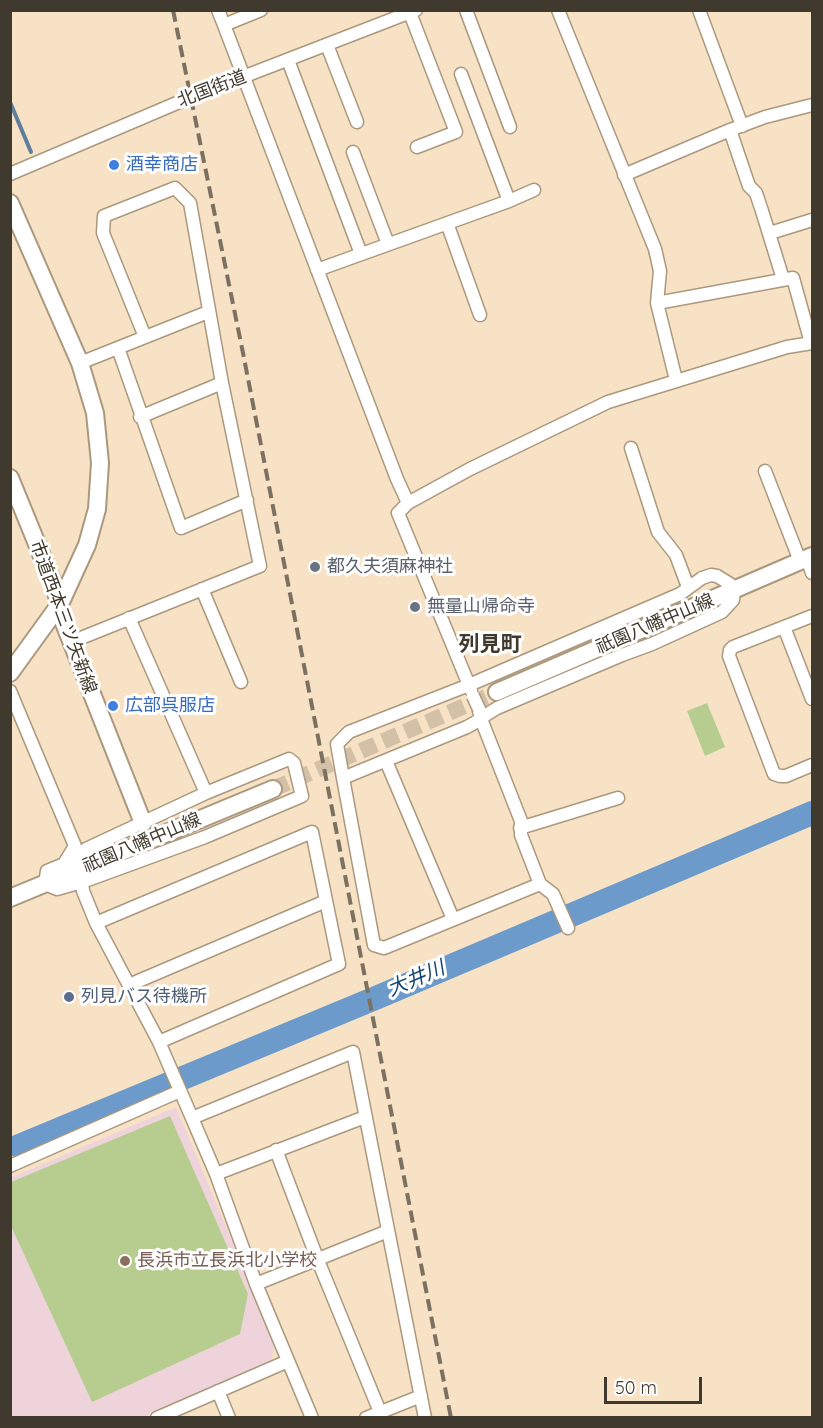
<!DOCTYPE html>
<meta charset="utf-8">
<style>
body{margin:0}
#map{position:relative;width:823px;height:1428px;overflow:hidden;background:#f7e2c6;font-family:Quicksand,sans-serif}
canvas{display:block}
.frame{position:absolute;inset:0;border:12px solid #40392d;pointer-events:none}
.scale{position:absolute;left:604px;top:1377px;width:98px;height:27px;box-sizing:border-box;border:3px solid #40392d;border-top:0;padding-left:8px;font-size:18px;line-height:21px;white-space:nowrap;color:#40392d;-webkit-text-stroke:4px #fff;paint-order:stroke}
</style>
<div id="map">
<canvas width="823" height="1428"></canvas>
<div class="frame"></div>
<div class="scale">50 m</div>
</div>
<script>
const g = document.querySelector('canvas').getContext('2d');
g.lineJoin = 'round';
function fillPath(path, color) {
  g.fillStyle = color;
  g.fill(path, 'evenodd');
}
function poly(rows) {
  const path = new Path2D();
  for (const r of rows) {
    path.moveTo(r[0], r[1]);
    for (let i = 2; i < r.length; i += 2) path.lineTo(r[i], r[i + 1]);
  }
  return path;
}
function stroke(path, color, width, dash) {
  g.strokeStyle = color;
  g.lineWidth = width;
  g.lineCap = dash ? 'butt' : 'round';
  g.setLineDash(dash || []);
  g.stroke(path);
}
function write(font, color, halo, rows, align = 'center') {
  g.font = font + ' Quicksand,"Noto Sans JP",sans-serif';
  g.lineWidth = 6;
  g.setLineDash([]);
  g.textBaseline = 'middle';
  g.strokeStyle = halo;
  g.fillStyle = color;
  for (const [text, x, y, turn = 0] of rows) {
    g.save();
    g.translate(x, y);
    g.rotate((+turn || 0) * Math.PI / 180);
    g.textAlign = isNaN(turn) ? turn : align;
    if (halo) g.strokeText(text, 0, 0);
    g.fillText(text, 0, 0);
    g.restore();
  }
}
fillPath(poly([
 [176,1107,275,1344,271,1360,144,1417,11,1417,10,1178]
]), '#eed4da');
fillPath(poly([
 [707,703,725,747,705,756,687,711],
 [170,1116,248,1294,240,1334,92,1402,11,1226,11,1182]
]), '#b6cd8f');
stroke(poly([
 [10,102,31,152]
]), '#5f7e9c', 4);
stroke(poly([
 [19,1146,378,997,812,813]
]), '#6c9bcb', 24);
stroke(poly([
 [273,789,497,692]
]), '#d2c0a7', 16, [16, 8]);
const street = poly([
 [218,10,224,25,261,10],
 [466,10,510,127],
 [558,10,655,249,660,271,657,303,676,380],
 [699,10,742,126],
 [410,13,456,132,417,147],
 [224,25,397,479,408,503,398,513,471,690],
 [327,45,357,122],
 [288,60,361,254],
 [461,74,509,201],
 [730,130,749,186,756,193,762,211,783,279],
 [353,152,388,244],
 [10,174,191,97,416,10],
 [624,175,730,130,765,117,812,105],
 [447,223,480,315],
 [770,233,812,220],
 [317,270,509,201,534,190],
 [657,303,793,278,811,343],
 [145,337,103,233,104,216,175,188,190,203,222,383],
 [118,348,181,528,247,500],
 [80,363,208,312],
 [631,448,658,532,676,555,688,587],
 [765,471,800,561],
 [408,503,470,469,608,402,787,347,812,343],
 [807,558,812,573],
 [202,589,241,682],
 [812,616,733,647,730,650,729,656,774,774,780,776,786,776,812,765],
 [129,618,206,793],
 [784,627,812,699],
 [71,642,260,566,222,383,140,417],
 [10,691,75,846,64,864,47,871,45,884,57,889,82,882,83,891,96,923,159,1042,192,1118,216,1174,256,1284,312,1418],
 [386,761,453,919],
 [343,778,467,727,476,722,481,718,497,708,622,655,652,644,722,612,733,600,734,590,730,584,717,576,711,575,702,578,680,594,469,685,349,732,337,744,343,778,374,945,384,948,540,884,521,835,521,821,483,724,481,718,479,711,479,709],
 [520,828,618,798],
 [68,862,86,849,206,793,289,759,294,763,302,796,205,837,82,882],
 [540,884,553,894,568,928],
 [96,923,312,832,339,964,159,1042],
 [129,985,326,901],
 [192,1118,353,1052,425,1418],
 [276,1150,317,1258,380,1412],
 [10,1166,180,1091],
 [216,1174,365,1117],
 [256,1284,388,1231],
 [218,1391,229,1418],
 [157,1418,288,1361],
 [366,1418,421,1396]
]);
const secondary = poly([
 [10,203,80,363,95,413,100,463,97,509,87,545,60,604,10,673],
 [10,478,55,588,64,623,143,823],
 [497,692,812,556],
 [10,898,273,789]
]);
stroke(street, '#ab987d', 15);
stroke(secondary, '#ab987d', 20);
stroke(street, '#fff', 12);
stroke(secondary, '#fff', 16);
stroke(poly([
 [173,10,243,353,451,1418]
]), '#7c7160', 4, [12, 6]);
const streetBridge = poly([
 [473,696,479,709]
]);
stroke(streetBridge, '#ab987d', 15, []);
stroke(streetBridge, '#fff', 12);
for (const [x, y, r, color] of [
 [114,165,6,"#3f7fe0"],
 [315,567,6,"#6b7280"],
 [415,607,6,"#6b7280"],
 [113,706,6,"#3f7fe0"],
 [69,997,6,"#5c6f8a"],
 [125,1261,6,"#8d6e63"]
]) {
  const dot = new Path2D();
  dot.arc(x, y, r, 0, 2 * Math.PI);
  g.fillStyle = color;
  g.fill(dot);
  stroke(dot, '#fff', 2);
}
write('18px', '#40392d', '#fff', [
 ["北国街道",212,89,-21],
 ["市道西本三ツ矢新線",63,617,70],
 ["祇園八幡中山線",655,624,-23],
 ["祇園八幡中山線",142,843,-23]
]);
write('18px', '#366cbe', '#fff', [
 ["酒幸商店",126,165],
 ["広部呉服店",125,706]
], 'left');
write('18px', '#5b616d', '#fff', [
 ["都久夫須麻神社",327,567],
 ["無量山帰命寺",427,607]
], 'left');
write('18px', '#4e5e75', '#fff', [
 ["列見バス待機所",81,997]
], 'left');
write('18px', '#785e54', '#fff', [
 ["長浜市立長浜北小学校",137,1261]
], 'left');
write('italic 20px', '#124673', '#fff', [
 ["大井川",416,979,-23]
]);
write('bold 21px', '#40392d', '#fff', [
 ["列見町",490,645]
]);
</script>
